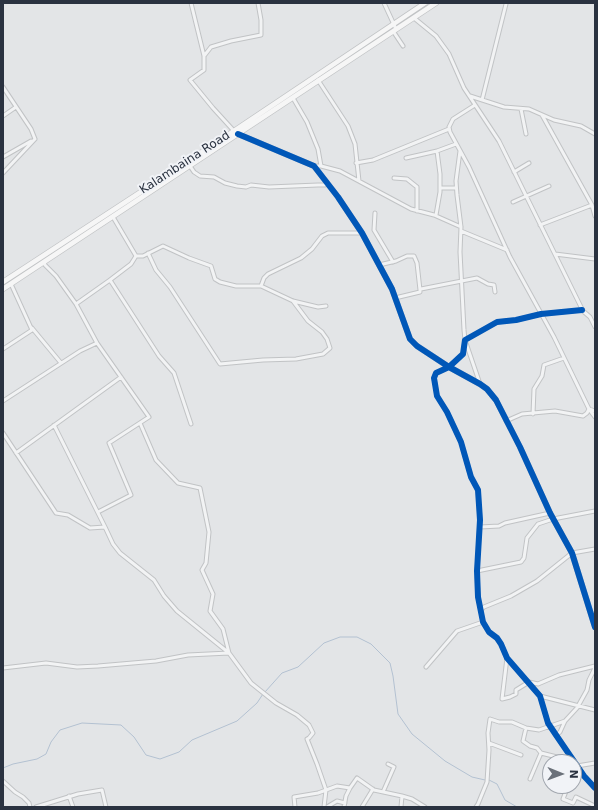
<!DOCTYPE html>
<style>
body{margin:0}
#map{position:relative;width:598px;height:810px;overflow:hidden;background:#e3e5e7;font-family:"DejaVu Sans",sans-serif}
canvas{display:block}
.frame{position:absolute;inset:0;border:4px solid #2a3240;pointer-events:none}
.north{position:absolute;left:542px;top:754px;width:40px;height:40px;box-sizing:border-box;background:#f1f3f7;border:1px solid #a1a6ae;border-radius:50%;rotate:91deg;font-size:11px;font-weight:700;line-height:16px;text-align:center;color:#2a3240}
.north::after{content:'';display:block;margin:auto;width:14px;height:18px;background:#6b717a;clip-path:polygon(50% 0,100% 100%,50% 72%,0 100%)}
</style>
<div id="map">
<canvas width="598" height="810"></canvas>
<div class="frame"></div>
<div class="north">N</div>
</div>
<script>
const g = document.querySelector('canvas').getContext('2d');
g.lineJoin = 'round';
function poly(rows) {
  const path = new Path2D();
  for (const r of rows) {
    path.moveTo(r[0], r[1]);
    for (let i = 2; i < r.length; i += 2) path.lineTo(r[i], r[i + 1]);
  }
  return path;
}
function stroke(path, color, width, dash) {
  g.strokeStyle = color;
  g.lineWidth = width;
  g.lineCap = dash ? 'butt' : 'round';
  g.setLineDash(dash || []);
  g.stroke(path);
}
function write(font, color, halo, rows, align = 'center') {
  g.font = font + ' "DejaVu Sans",sans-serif';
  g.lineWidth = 4;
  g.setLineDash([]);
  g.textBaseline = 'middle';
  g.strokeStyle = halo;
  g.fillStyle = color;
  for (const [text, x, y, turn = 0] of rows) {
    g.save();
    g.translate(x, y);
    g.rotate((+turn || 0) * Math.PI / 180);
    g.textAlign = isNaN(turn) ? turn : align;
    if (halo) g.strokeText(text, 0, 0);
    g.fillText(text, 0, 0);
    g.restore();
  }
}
stroke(poly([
 [265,692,282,673,298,667,324,643,340,637,357,637,371,644,390,663,393,676,398,714,412,734,445,761,472,777,485,780],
 [3,768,13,764,37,759,46,754,51,742,60,730,82,723,121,725,134,737,146,755,160,759,179,752,192,740,237,721,257,703,263,694],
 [489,780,497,784,505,800,517,807]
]), '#b3c1d1', 1);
const street = poly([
 [191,3,204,56,204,70,190,80,213,108,234,131],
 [384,3,396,29],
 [414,18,436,36,449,54,464,88,499,141,583,311,590,317,595,327],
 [393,31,403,46],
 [204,56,211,47,231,41,261,35,261,20,258,3],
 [318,80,348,126,355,144,359,181],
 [3,87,31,129,35,139],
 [470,96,504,107,529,109,554,120,581,126,595,134],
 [293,98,307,122,318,149,321,166],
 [482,100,506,4],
 [475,105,453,119,449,127,450,132,469,167,510,257,554,337,589,409,587,413,583,416,555,411,522,414,506,421],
 [521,109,526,134],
 [3,116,16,107],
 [460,151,456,181,457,195,461,227,460,252,464,330,465,340,480,384],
 [3,157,31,141],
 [406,158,437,151],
 [356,163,373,160,449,129],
 [190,166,194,172,200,176,214,177,225,183,237,186,246,187,251,185,269,187,318,185,325,185,327,182],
 [314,166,321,166,340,171,411,209,434,215,461,227],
 [514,172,529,163],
 [3,173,35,139],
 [394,178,407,179,417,187,417,211],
 [440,188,456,188],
 [513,202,549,186],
 [592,205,595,216],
 [375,213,374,230,393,262],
 [436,215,440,192,440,174,437,151,456,144],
 [113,217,136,256,143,256,163,246,189,258,211,266,215,279,220,282,236,286,261,286,293,301,318,307,326,306],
 [540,225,592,205,542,115],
 [461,231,507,250],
 [148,253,156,270,170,287,220,364,263,360,296,359,323,354,330,348,327,339,322,332,308,321,293,301],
 [555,254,595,259],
 [44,262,45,265,56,276,76,304,97,343,149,417,109,443,131,495,98,512],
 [379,265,396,261,407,256,414,256,417,263,420,290],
 [110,280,131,264,136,256],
 [261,286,264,278,268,274,301,258,312,249,322,236,328,233,362,233],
 [395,298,420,292,420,290,421,289,477,278,488,284,494,285,495,292],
 [76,304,110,280,159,356,174,373,191,424],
 [582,310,541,314,516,320,497,322,465,340,463,354,449,367,436,373,434,378,437,396,447,412,461,442,471,477,478,490,480,520,477,571,478,597,483,622,489,632,497,638,501,644,507,658,540,696,548,723,556,735,584,776,595,788],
 [32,328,61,363],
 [3,349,32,330,11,284],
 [3,401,80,351,97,343],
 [595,411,589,409,595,417],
 [533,414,534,389,542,376,544,365,564,358],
 [54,425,105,527],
 [3,433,56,513,68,515,90,528,105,527,113,544,120,553,154,580,164,596,177,611,229,653,251,683,276,703,297,715,309,725,313,733,309,738,307,739,317,764,326,790,324,807],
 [16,453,121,377],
 [480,527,499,526,505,523,550,513],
 [477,571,521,562,524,558,527,538,538,524,553,519,595,511],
 [481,610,484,607,511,596,537,581,572,553,595,549],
 [507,658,502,699,510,697,516,694,516,690,529,682,538,684,559,675,595,666],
 [426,667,457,631,483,622],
 [3,668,46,663,77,667,98,666,156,661,188,655,229,653,223,629,210,611,213,594,202,570,206,563,209,532,200,488,178,483,156,460,140,423],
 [540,696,595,710],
 [526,728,523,741,530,746,537,748,541,753],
 [556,735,560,732,565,721,577,708,587,690,589,680,595,668],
 [489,743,521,755],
 [577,766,595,763],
 [530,779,541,753,561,758,570,757],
 [548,780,550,773],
 [3,781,15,792,23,797,29,803,30,807],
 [568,786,563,799,573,803,576,797,595,806],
 [383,792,394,767,388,764],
 [69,796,73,807],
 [36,807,78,794,102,790,106,807],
 [295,807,294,797,318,793,337,786,350,788,357,778,374,790,402,796,412,799,425,807],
 [327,807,337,801,345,803],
 [344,807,346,796,350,788],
 [362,807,373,789],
 [401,807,402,796],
 [476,807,478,804,487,782,489,750,488,733,490,719,499,722,512,722,526,728,539,730,565,721]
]);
const secondary = poly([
 [238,134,314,166,338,197,362,233,392,289,410,339,417,346,449,367,480,384,487,389,496,400,520,447,550,513,572,553,595,627],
 [3,282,228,135,425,3],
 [3,289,436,3]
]);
stroke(street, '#c1c3c5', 5);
stroke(secondary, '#c1c3c5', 6);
stroke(street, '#f2f3f4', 3);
stroke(secondary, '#f6f6f6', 4.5);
stroke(poly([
 [238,134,314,166,338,197,362,233,392,289,410,339,417,346,449,367,480,384,487,389,496,400,520,447,550,513,572,553,595,627],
 [582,310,541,314,516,320,497,322,465,340,463,354,449,367,436,373,434,378,437,396,447,412,461,442,471,477,478,490,480,520,477,571,478,597,483,622,489,632,497,638,501,644,507,658,540,696,548,723,556,735,584,776,595,788]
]), '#0057b8', 6);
write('12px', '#2a3240', '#f1f3f7', [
 ["Kalambaina Road",185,163,-33]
]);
</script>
